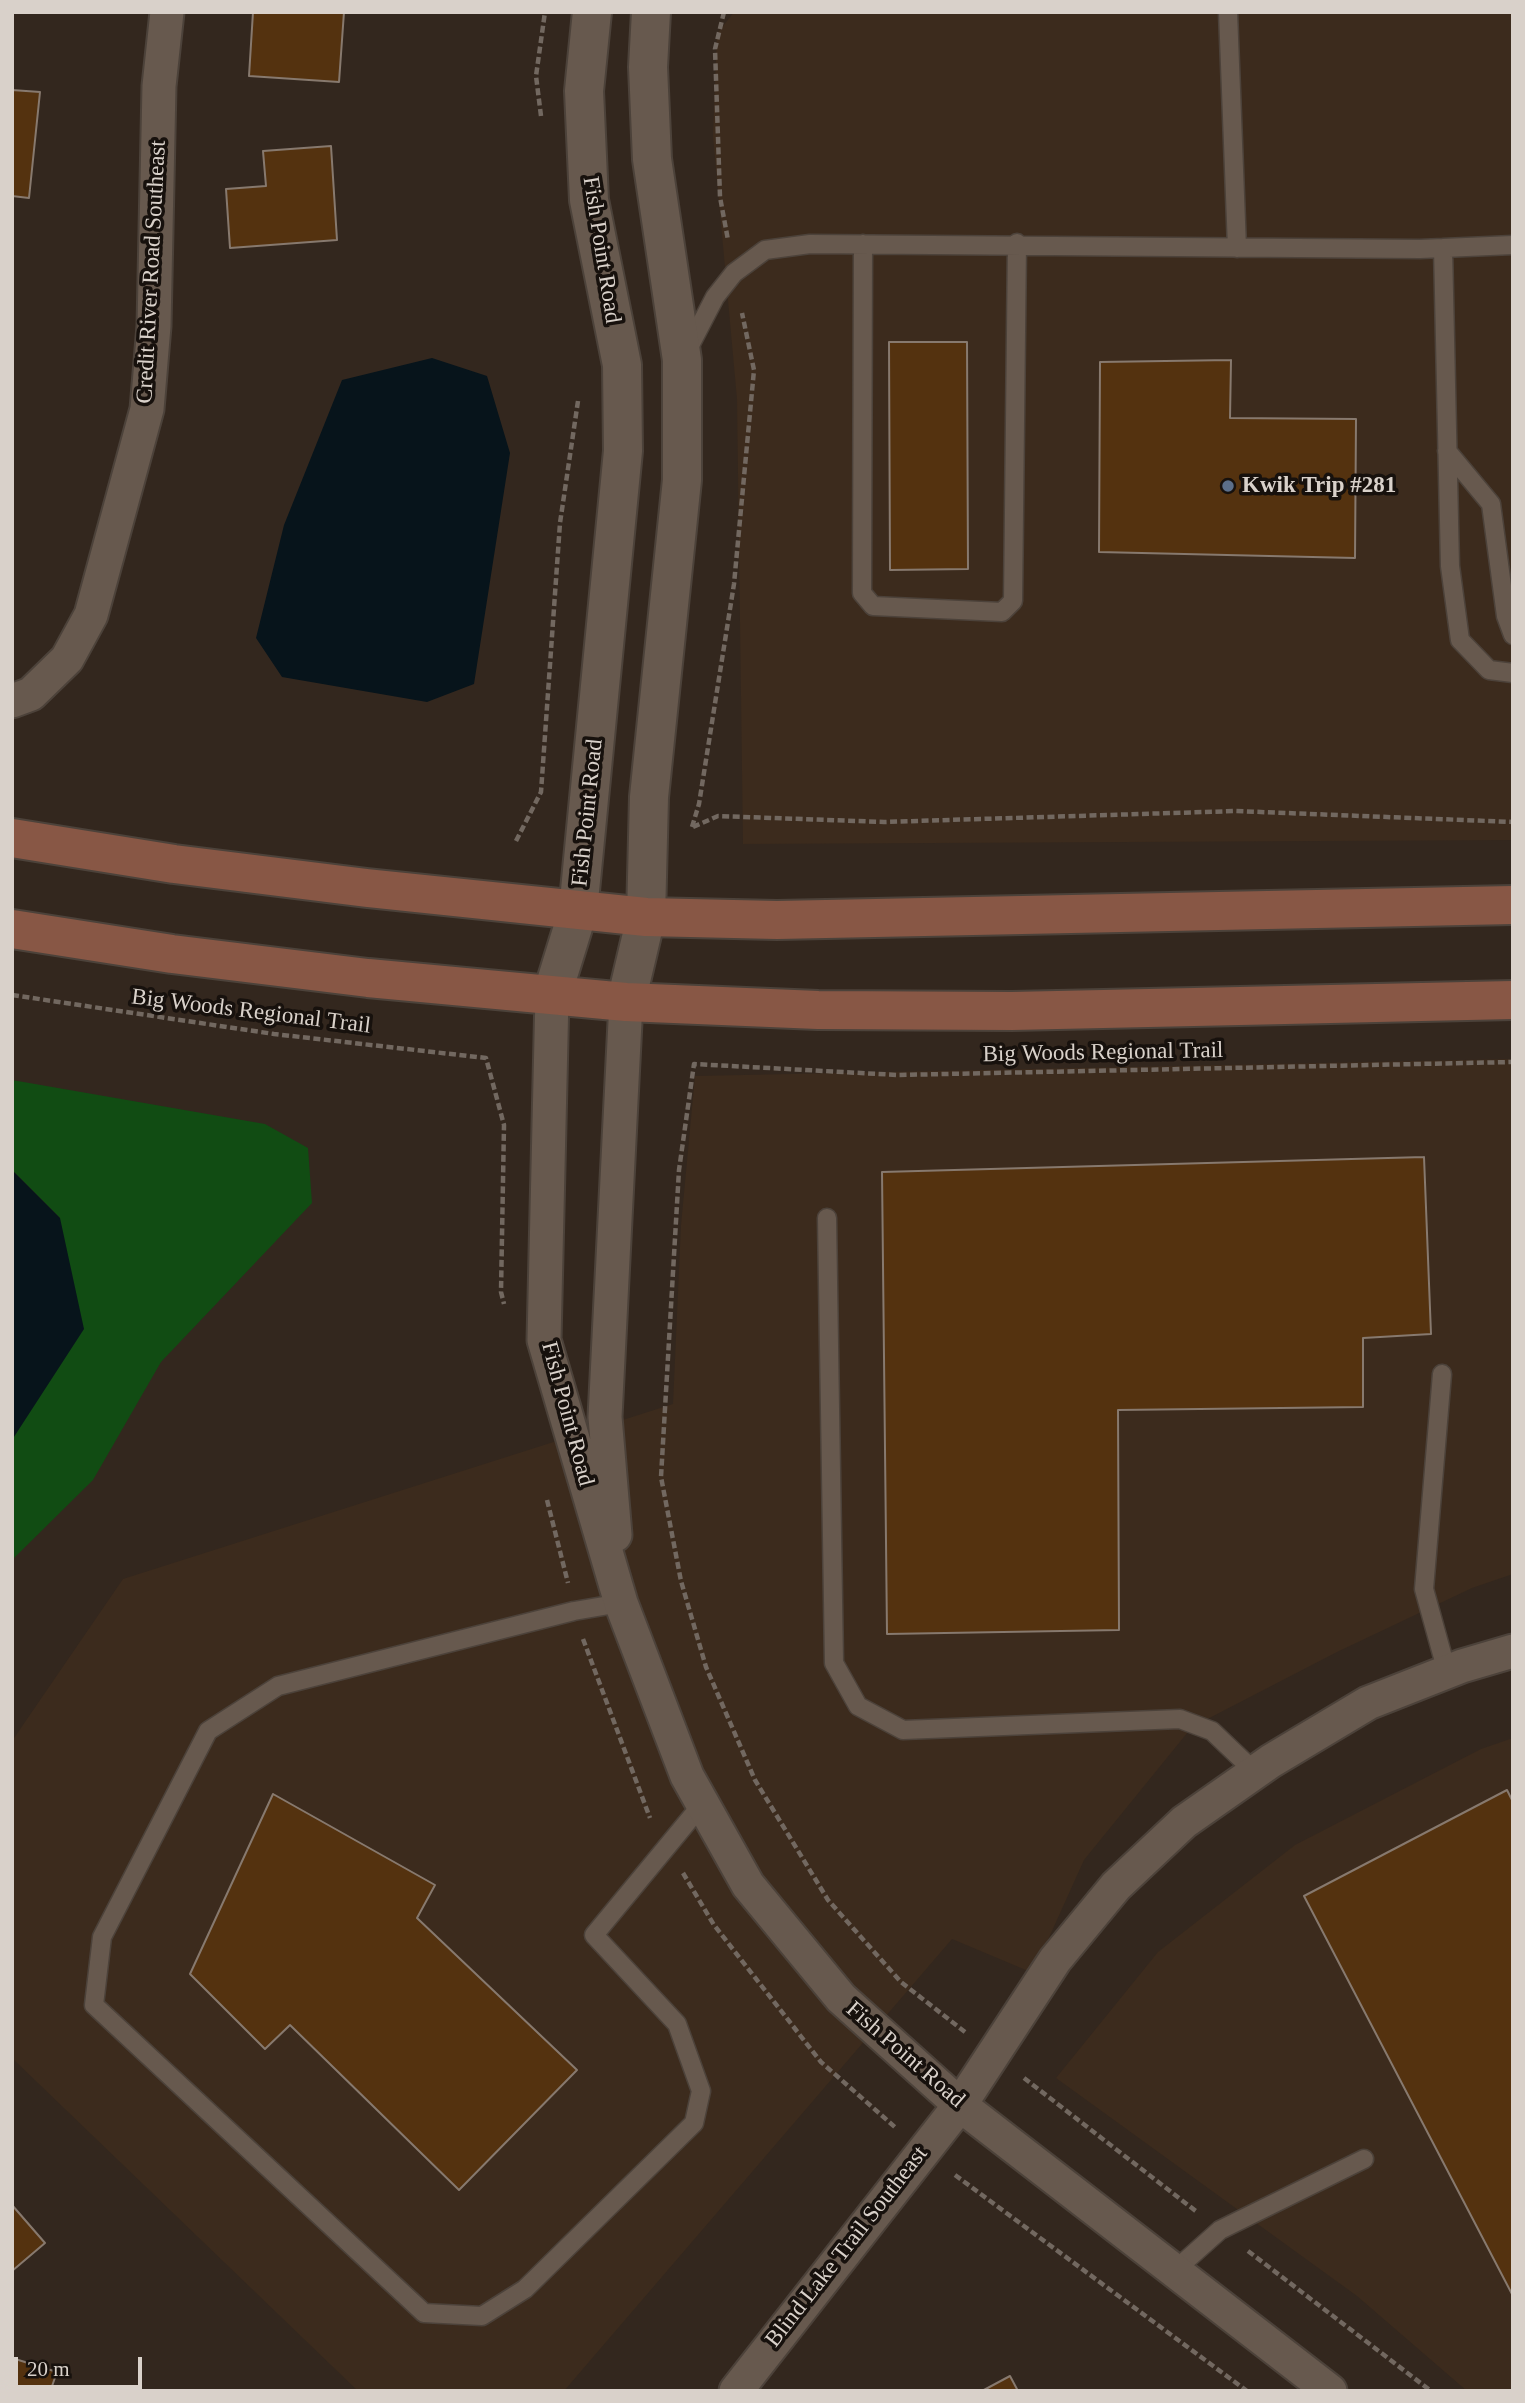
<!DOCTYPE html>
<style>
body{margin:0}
#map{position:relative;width:1525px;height:2403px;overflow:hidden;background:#33271e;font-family:"Times New Roman",serif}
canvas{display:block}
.frame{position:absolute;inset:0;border:14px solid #d9d1ca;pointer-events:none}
.scale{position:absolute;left:14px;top:2357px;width:128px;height:32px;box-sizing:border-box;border:4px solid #d9d1ca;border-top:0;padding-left:9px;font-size:21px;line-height:24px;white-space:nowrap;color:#d9d1ca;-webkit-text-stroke:5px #17110d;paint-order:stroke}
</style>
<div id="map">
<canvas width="1525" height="2403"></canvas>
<div class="frame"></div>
<div class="scale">20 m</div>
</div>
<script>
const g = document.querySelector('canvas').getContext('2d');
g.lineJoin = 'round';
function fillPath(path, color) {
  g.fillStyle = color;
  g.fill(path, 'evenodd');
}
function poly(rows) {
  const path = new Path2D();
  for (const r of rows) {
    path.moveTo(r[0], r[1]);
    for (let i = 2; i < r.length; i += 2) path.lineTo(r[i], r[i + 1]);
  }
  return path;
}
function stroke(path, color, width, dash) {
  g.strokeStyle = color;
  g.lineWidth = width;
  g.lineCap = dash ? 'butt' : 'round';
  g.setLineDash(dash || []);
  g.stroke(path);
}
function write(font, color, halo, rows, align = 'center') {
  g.font = font + ' "Times New Roman",serif';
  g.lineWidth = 7;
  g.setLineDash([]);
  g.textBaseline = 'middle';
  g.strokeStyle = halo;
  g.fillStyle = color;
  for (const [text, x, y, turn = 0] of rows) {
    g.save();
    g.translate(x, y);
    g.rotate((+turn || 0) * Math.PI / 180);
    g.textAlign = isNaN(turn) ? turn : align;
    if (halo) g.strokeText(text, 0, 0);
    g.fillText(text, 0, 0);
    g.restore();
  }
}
fillPath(poly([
 [734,12,1513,12,1513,840,743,844,737,399,713,136,717,34],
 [1513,1059,1513,1574,1472,1588,1337,1652,1192,1727,1084,1860,1033,1973,952,1939,564,2391,358,2391,12,2058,12,1741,123,1579,673,1404,681,1225,695,1076],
 [1513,1738,1513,2391,1467,2391,1357,2296,1056,2078,1158,1952,1295,1845,1481,1749]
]), '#3c2b1d');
fillPath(poly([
 [12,1080,265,1124,308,1148,312,1203,161,1362,93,1480,12,1560,12,1440,60,1218,12,1170]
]), '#114c13');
fillPath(poly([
 [432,358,487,376,510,453,474,684,427,702,282,677,256,638,284,525,342,380],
 [12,1170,60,1218,84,1329,12,1440]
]), '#07141b');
const building = poly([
 [253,12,344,12,339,82,249,76,253,12],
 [12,90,40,92,29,198,12,196,12,90],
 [331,146,337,240,230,248,226,189,266,186,263,151,331,146],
 [889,342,967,342,968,569,890,570,889,342],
 [1231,360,1230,418,1356,419,1355,558,1099,552,1100,362,1231,360],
 [1424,1157,1431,1334,1363,1338,1363,1407,1118,1410,1119,1630,887,1634,882,1172,1424,1157],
 [1507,1790,1513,1802,1513,2296,1304,1896,1507,1790],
 [273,1794,435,1885,417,1918,577,2070,459,2190,290,2025,265,2049,190,1974,273,1794],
 [12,2205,45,2243,12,2271,12,2205],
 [12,2358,57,2372,51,2389,57,2391,12,2391,12,2358],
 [1010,2376,1018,2391,982,2391,1010,2376]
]);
fillPath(building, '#54320f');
stroke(building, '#87796e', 2);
const service = poly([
 [1228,12,1237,248],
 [863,244,862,593,873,606,1002,612,1013,601,1017,243],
 [1443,248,1450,566,1460,640,1489,670,1513,673],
 [687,351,715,297,734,273,765,250,810,244,1420,249,1513,245],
 [1447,451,1491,504,1506,616,1513,635],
 [827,1218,834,1663,858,1706,903,1730,1180,1719,1212,1731,1255,1772],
 [1442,1374,1424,1589,1447,1672],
 [621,1603,574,1611,278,1686,208,1731,102,1937,94,2005,424,2313,482,2316,525,2289,694,2123,701,2091,677,2024,594,1935,703,1803],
 [1173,2272,1220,2230,1364,2159]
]);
const minor = poly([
 [12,701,31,694,67,659,91,615,147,409,154,326,159,86,167,12],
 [552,995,544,1340,621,1603,687,1776,748,1885,841,1998,960,2105,1330,2391],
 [615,1535,605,1417,626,1002],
 [736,2391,960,2105,1055,1960,1116,1886,1184,1822,1271,1761,1368,1703,1462,1666,1513,1651]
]);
const tertiary = poly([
 [552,995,578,911,623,451,622,365,589,200,584,91,592,12],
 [626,1002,646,917,649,797,682,480,682,360,652,159,648,67,651,12]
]);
const secondary = poly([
 [12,838,174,864,367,888,646,917,777,920,1513,905],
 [12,929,172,954,368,978,626,1002,818,1010,1012,1011,1513,1000]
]);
stroke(service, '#4c423a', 21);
stroke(minor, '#4c423a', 37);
stroke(tertiary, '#4c423a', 42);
stroke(secondary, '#4c423a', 42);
stroke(poly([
 [724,12,715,49,720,197,728,240],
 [541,116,536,76,545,12],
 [692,827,699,804,734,584,754,370,742,313],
 [693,827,718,816,884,822,1236,811,1513,822],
 [516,841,541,792,560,523,578,401],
 [12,995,274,1034,486,1058,504,1125,501,1292,504,1304],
 [547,1500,568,1583],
 [583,1639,650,1818],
 [683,1873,714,1925,821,2062,896,2128],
 [965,2032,901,1982,828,1900,755,1780,706,1667,681,1581,661,1477,679,1170,694,1064,898,1075,1513,1062],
 [1024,2078,1197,2212],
 [955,2175,1247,2391],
 [1248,2251,1431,2391]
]), '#726860', 4.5, [7, 3.5]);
stroke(service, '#67594e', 18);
stroke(minor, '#67594e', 33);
stroke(tertiary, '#67594e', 38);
stroke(secondary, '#885745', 38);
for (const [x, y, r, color] of [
 [1228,486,7,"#5c6f8a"]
]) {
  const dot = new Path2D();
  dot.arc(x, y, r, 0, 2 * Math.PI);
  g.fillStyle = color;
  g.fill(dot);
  stroke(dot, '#17110d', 2.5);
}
write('23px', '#d9d1ca', '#17110d', [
 ["Fish Point Road",601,250,81],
 ["Credit River Road Southeast",152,272,-87],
 ["Fish Point Road",588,813,-84],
 ["Big Woods Regional Trail",251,1012,7],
 ["Big Woods Regional Trail",1103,1053,-1],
 ["Fish Point Road",567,1414,75],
 ["Fish Point Road",905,2055,41],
 ["Blind Lake Trail Southeast",847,2247,-52]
]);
write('bold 23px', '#d9d1ca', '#17110d', [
 ["Kwik Trip #281",1242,486]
], 'left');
</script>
